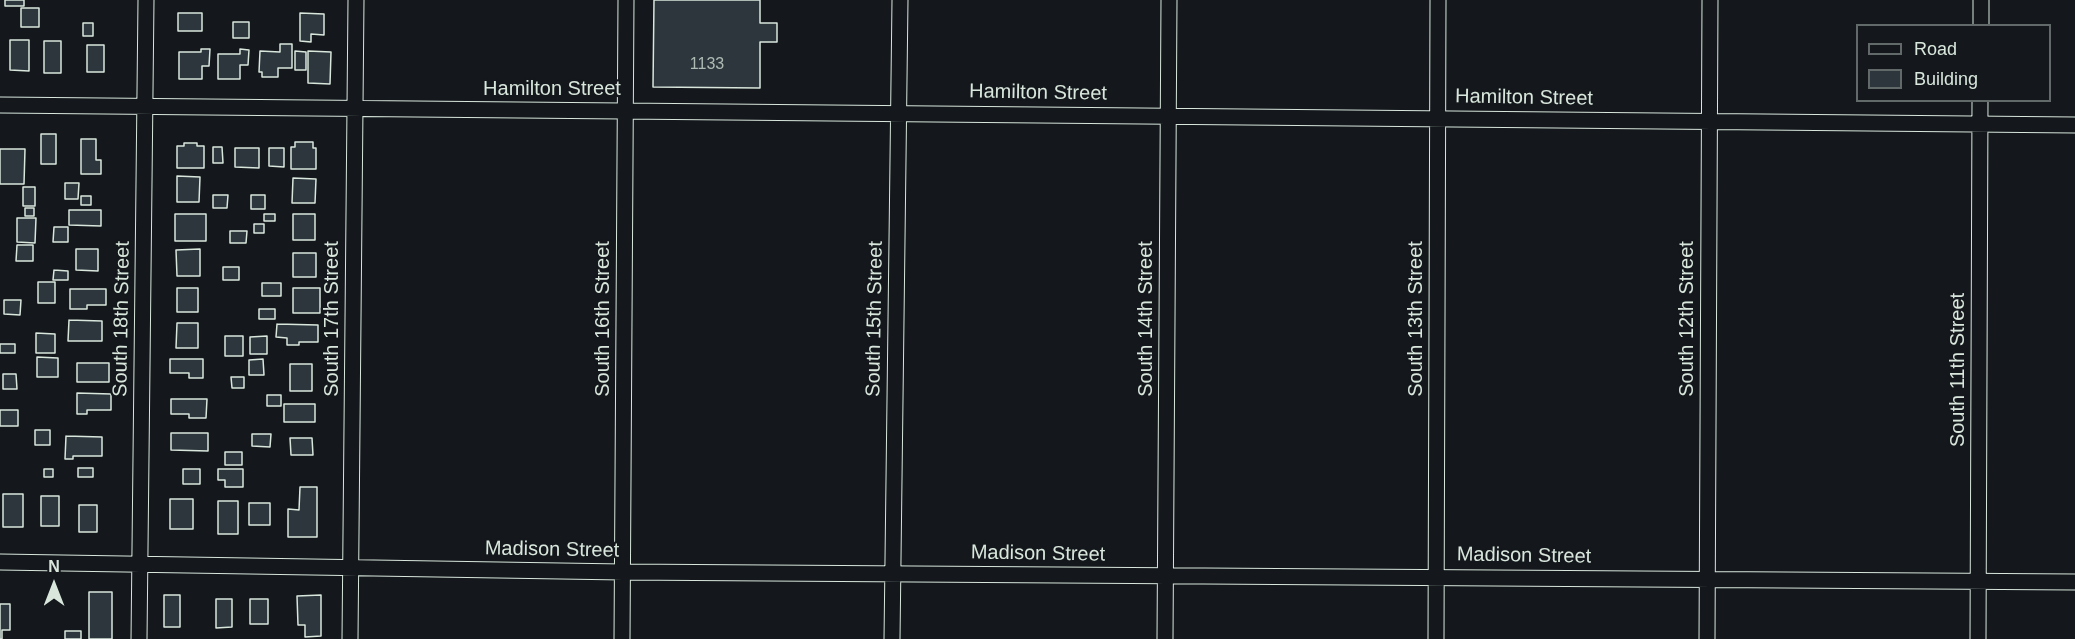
<!DOCTYPE html>
<style>
body{margin:0}
#map{position:relative;width:2075px;height:639px;overflow:hidden;background:#14181c;font-family:Helvetica,sans-serif}
canvas{display:block}
.legend{position:absolute;left:1856px;top:24px;width:195px;height:78px;box-sizing:border-box;background:#14181c;border:2px solid #626a69;margin:0;padding:8px 10px;list-style:none;font-size:18px;color:#d8e6dc}
.legend li{display:flex;align-items:center;gap:12px;height:30px}
.legend b{width:30px;border:2px solid #626a69}
.north{position:absolute;left:24px;top:555px;width:60px;height:60px;-webkit-text-stroke:4px #14181c;paint-order:stroke;rotate:0deg;font-size:16px;font-weight:700;line-height:24px;text-align:center;color:#d8e6dc}
.north::after{content:'';display:block;margin:auto;width:21px;height:27px;background:#d8e6dc;clip-path:polygon(50% 0,100% 100%,50% 72%,0 100%)}
</style>
<div id="map">
<canvas width="2075" height="639"></canvas>
<ul class="legend">
<li><b style="height:8px;background:#14181c"></b>Road</li>
<li><b style="height:16px;background:#2c363c"></b>Building</li>
</ul>
<div class="north">N</div>
</div>
<script>
const g = document.querySelector('canvas').getContext('2d');
g.lineJoin = 'round';
function fillPath(path, color) {
  g.fillStyle = color;
  g.fill(path, 'evenodd');
}
function poly(rows) {
  const path = new Path2D();
  for (const r of rows) {
    path.moveTo(r[0], r[1]);
    for (let i = 2; i < r.length; i += 2) path.lineTo(r[i], r[i + 1]);
  }
  return path;
}
function stroke(path, color, width, dash) {
  g.strokeStyle = color;
  g.lineWidth = width;
  g.lineCap = dash ? 'butt' : 'round';
  g.setLineDash(dash || []);
  g.stroke(path);
}
function write(font, color, halo, rows, align = 'center') {
  g.font = font + ' Helvetica,sans-serif';
  g.lineWidth = 4.5;
  g.setLineDash([]);
  g.textBaseline = 'middle';
  g.strokeStyle = halo;
  g.fillStyle = color;
  for (const [text, x, y, turn = 0] of rows) {
    g.save();
    g.translate(x, y);
    g.rotate((+turn || 0) * Math.PI / 180);
    g.textAlign = isNaN(turn) ? turn : align;
    if (halo) g.strokeText(text, 0, 0);
    g.fillText(text, 0, 0);
    g.restore();
  }
}
const building = poly([
 [5,0,24,0,24,6,5,6,5,0],
 [654,0,760,0,760,23,777,23,777,42,760,42,760,88,653,87,654,0],
 [21,8,39,8,39,27,21,27,21,8],
 [178,13,202,13,202,31,178,31,178,13],
 [300,13,324,14,324,35,311,34,311,42,300,41,300,13],
 [233,22,249,22,249,38,233,38,233,22],
 [83,23,93,23,93,36,83,36,83,23],
 [10,40,29,40,29,71,10,70,10,40],
 [44,41,61,41,61,73,44,73,44,41],
 [280,44,292,44,292,68,278,68,278,77,262,77,262,72,259,72,260,51,280,52,280,44],
 [87,45,104,45,104,72,87,72,87,45],
 [201,49,210,49,209,66,202,66,202,79,179,79,179,52,201,52,201,49],
 [240,49,249,50,248,65,240,65,240,79,218,79,218,54,240,54,240,49],
 [295,51,306,52,306,70,295,70,295,51],
 [308,51,331,52,330,84,308,83,308,51],
 [41,134,56,134,56,164,41,164,41,134],
 [81,139,96,139,96,160,101,160,101,174,81,174,81,139],
 [295,142,313,142,313,148,316,148,316,169,291,169,291,147,295,147,295,142],
 [184,143,197,143,197,146,204,146,204,168,177,168,177,146,184,146,184,143],
 [213,147,222,147,223,163,213,163,213,147],
 [235,148,259,148,259,168,235,167,235,148],
 [269,148,284,148,284,167,269,166,269,148],
 [0,149,25,149,24,184,0,184,0,149],
 [177,176,200,177,199,202,177,202,177,176],
 [293,178,316,179,315,203,292,203,293,178],
 [65,183,79,183,78,199,65,199,65,183],
 [23,187,35,187,35,206,23,206,23,187],
 [213,195,228,195,227,208,213,208,213,195],
 [251,195,265,195,265,209,251,209,251,195],
 [81,196,91,196,91,205,81,205,81,196],
 [25,208,34,208,34,216,25,216,25,208],
 [69,210,101,210,101,226,69,225,69,210],
 [175,214,206,214,206,241,175,241,175,214],
 [264,214,275,214,275,221,264,221,264,214],
 [293,214,315,214,315,240,293,240,293,214],
 [17,218,36,218,35,243,17,242,17,218],
 [254,224,264,224,264,233,254,233,254,224],
 [54,227,68,227,68,242,53,242,54,227],
 [230,231,247,231,246,243,230,243,230,231],
 [17,245,33,245,33,261,16,261,17,245],
 [76,249,98,249,98,271,76,270,76,249],
 [200,249,200,276,177,276,176,250,200,249],
 [293,253,316,253,316,277,293,277,293,253],
 [223,267,239,267,239,280,223,280,223,267],
 [54,270,68,271,68,280,53,280,54,270],
 [38,282,55,282,55,303,38,303,38,282],
 [262,283,281,283,281,296,262,296,262,283],
 [177,288,198,288,198,312,177,312,177,288],
 [293,288,320,288,320,313,293,313,293,288],
 [70,289,106,289,106,305,87,305,87,309,70,309,70,289],
 [4,300,21,300,20,315,4,314,4,300],
 [259,309,275,309,275,319,259,319,259,309],
 [69,320,102,321,102,341,68,341,69,320],
 [177,323,198,323,198,348,176,348,177,323],
 [277,324,318,325,318,342,299,342,299,345,287,345,287,338,276,337,277,324],
 [36,333,55,334,55,353,36,353,36,333],
 [225,336,243,336,243,356,225,356,225,336],
 [267,336,267,354,250,354,250,337,267,336],
 [0,344,15,344,15,353,0,353,0,344],
 [37,357,58,358,58,377,37,377,37,357],
 [170,359,203,359,203,378,189,378,189,373,170,373,170,359],
 [263,359,264,375,249,375,249,360,263,359],
 [77,363,109,363,109,382,77,382,77,363],
 [290,364,312,364,312,391,290,391,290,364],
 [3,374,16,374,17,389,3,389,3,374],
 [231,377,244,377,244,388,232,388,231,377],
 [77,393,111,394,111,410,87,410,87,414,77,414,77,393],
 [267,395,281,395,281,406,267,406,267,395],
 [171,399,207,399,206,418,189,418,189,414,171,414,171,399],
 [284,404,315,404,315,422,284,422,284,404],
 [0,410,18,410,18,426,0,426,0,410],
 [35,430,50,430,50,445,35,445,35,430],
 [171,433,208,433,208,451,171,450,171,433],
 [252,434,271,434,270,447,252,446,252,434],
 [66,436,102,437,102,456,73,456,73,459,65,459,66,436],
 [290,438,312,438,313,455,291,455,290,438],
 [225,452,242,452,242,465,225,465,225,452],
 [78,468,93,468,93,477,78,477,78,468],
 [44,469,53,469,53,477,44,477,44,469],
 [183,469,200,469,200,484,183,484,183,469],
 [218,469,243,469,243,487,225,487,225,480,218,480,218,469],
 [300,487,317,487,317,537,288,537,288,509,299,510,300,487],
 [3,494,23,494,23,527,3,527,3,494],
 [41,496,59,496,59,526,41,526,41,496],
 [170,499,193,499,193,529,170,529,170,499],
 [218,501,238,501,238,534,218,534,218,501],
 [249,503,270,503,270,525,249,525,249,503],
 [79,505,97,505,97,532,79,532,79,505],
 [89,592,112,592,112,639,89,639,89,592],
 [164,595,180,595,180,627,164,627,164,595],
 [321,595,321,636,305,637,305,625,298,625,297,596,321,595],
 [216,599,232,599,232,627,216,628,216,599],
 [250,599,268,599,268,624,250,624,250,599],
 [0,604,10,604,10,630,2,630,2,639,0,639,0,604],
 [65,631,81,631,81,639,65,639,65,631]
]);
fillPath(building, '#2c363c');
stroke(building, '#d8e6dc', 1.5);
const minor = poly([
 [1981,26,1981,0],
 [0,105,2075,125],
 [0,562,623,572,2075,582],
 [139,639,146,0],
 [350,639,356,0],
 [622,639,626,0],
 [892,639,900,0],
 [1165,639,1169,0],
 [1436,639,1438,0],
 [1707,639,1710,0],
 [1978,639,1980,100]
]);
stroke(minor, '#d8e6dc', 17);
stroke(minor, '#14181c', 15);
write('16px', '#adbab4', null, [
 ["1133",707,65]
]);
write('20px', '#d8e6dc', '#14181c', [
 ["Hamilton Street",552,89],
 ["Hamilton Street",1038,93,1],
 ["Hamilton Street",1524,98,1],
 ["South 18th Street",122,319,-89],
 ["South 17th Street",332,319,-90],
 ["South 16th Street",603,319,-90],
 ["South 15th Street",875,319,-89],
 ["South 14th Street",1146,319,-90],
 ["South 13th Street",1416,319,-90],
 ["South 12th Street",1687,319,-90],
 ["South 11th Street",1958,370,-90],
 ["Madison Street",552,550,1],
 ["Madison Street",1038,554,1],
 ["Madison Street",1524,556,1]
]);
</script>
